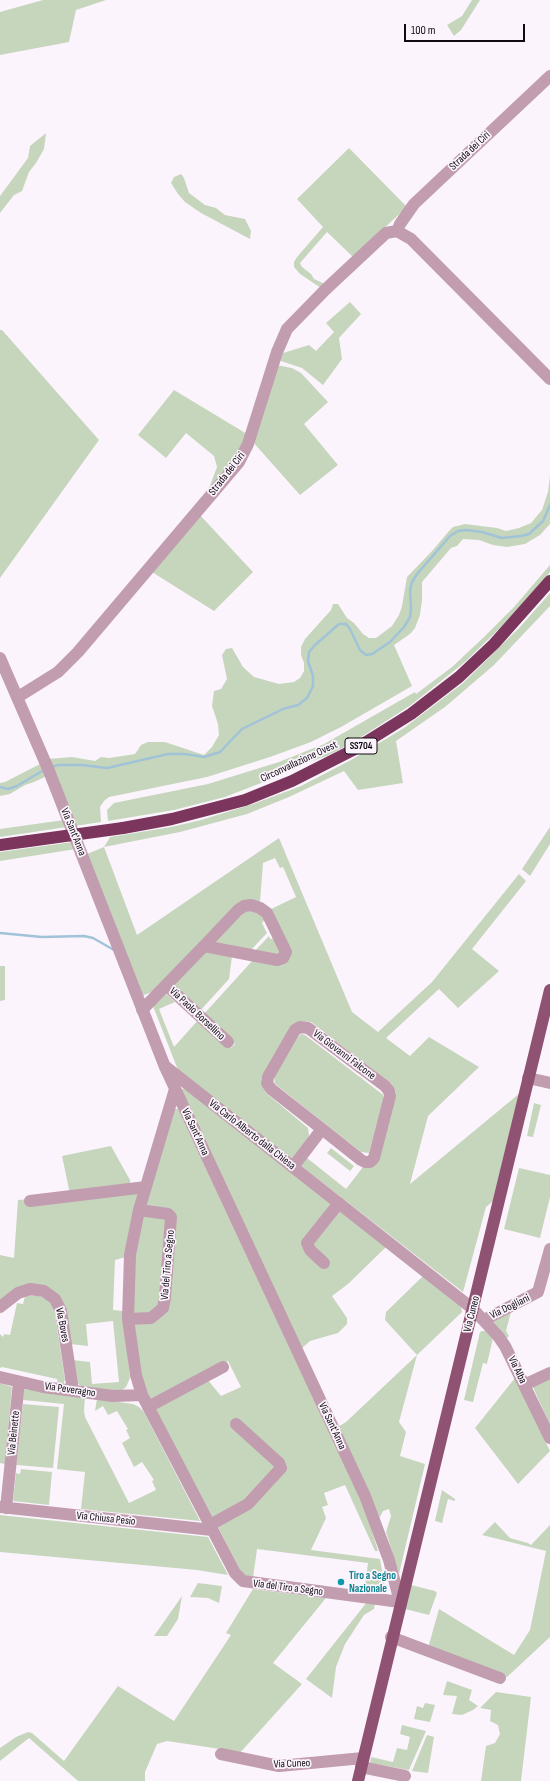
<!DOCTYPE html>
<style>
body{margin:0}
#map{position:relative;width:550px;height:1781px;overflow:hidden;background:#fcf4fd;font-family:"Sofia Sans Condensed",sans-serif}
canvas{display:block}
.scale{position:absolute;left:404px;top:24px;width:121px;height:18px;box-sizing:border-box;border:2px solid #100a11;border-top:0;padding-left:5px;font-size:12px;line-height:14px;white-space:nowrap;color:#100a11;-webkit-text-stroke:3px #fcf4fd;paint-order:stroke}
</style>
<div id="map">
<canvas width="550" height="1781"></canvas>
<div class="scale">100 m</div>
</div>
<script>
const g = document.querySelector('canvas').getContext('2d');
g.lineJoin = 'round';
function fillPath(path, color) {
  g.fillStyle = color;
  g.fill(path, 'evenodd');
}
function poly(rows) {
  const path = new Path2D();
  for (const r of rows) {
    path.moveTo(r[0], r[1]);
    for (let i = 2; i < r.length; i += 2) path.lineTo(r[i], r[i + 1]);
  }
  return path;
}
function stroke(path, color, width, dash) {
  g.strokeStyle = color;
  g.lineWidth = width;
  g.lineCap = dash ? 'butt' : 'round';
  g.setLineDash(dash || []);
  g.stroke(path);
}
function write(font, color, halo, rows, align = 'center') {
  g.font = font + ' "Sofia Sans Condensed",sans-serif';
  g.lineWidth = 3.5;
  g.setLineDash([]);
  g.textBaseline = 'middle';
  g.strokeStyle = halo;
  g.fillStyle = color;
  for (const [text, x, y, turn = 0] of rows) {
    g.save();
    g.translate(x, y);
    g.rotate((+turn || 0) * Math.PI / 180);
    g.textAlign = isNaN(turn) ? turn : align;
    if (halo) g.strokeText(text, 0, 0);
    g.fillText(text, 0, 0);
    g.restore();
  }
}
fillPath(poly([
 [43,0,106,0,76,10,69,42,0,55,0,12],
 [472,0,480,0,461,30,454,36,447,25,462,16],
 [46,133,44,149,36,163,29,172,22,191,14,195,0,213,0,196,28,158,30,146],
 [349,148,407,207,353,257,327,232,300,263,302,267,311,274,314,279,325,284,321,288,300,274,294,267,294,262,297,257,323,227,297,199],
 [181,174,184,178,189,193,205,205,216,208,225,215,245,219,251,231,250,239,201,213,185,202,178,194,171,183,174,177],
 [350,302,361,314,339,338,342,359,323,385,302,368,278,360,280,354,309,345,316,351,334,332,326,323],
 [0,330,2,330,99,440,0,578],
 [276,365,292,368,301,373,328,402,304,424,338,465,300,495,252,441],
 [174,390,247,434,239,457,209,488,217,467,214,456,186,433,166,458,138,435],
 [550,476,550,524,540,535,525,544,507,547,493,545,479,540,463,539,457,546,451,548,422,582,422,600,420,615,415,628,410,634,394,645,412,686,341,727,311,742,270,757,207,777,109,797,104,801,100,807,101,822,75,826,48,759,72,757,95,761,101,757,109,758,135,754,141,745,148,742,165,742,204,755,212,747,219,735,218,724,212,706,214,691,221,689,227,679,222,655,226,649,232,648,243,667,254,677,279,684,294,682,300,678,304,671,304,663,301,655,301,647,305,639,331,610,333,604,338,604,347,618,354,623,363,634,369,638,376,638,392,626,399,615,402,606,407,577,433,550,449,531,453,527,465,524,497,528,506,531,519,528,531,523,542,510,548,492],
 [199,514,253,572,214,611,152,572],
 [550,565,550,572,533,592,501,627,465,662,411,705,352,743,327,756,288,769,261,783,225,797,174,810,108,821,107,810,114,803,208,784,279,762,324,744,415,692,416,694,452,667,484,637,514,607],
 [550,593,550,606,494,665,445,707,396,741,403,783,358,790,344,771,289,797,247,814,180,832,104,847,137,935,279,838,352,1012,378,1032,432,982,519,874,526,881,472,949,499,971,458,1008,439,989,386,1038,410,1056,429,1037,479,1067,428,1116,410,1184,520,1093,493,1201,486,1207,463,1292,301,1166,307,1158,346,1189,363,1167,396,1095,395,1090,390,1083,311,1022,299,1021,293,1025,261,1080,266,1093,308,1128,309,1136,307,1141,293,1160,178,1070,153,1006,165,993,175,1002,159,1009,174,1047,199,1019,231,1048,235,1044,203,1015,253,960,283,963,269,910,296,897,283,867,280,868,275,858,263,863,260,902,250,901,152,992,141,996,87,854,104,847,110,837,171,827,201,820,253,804,301,786,351,760,404,728,463,683,520,627],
 [42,763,47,776,34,782,25,785,10,794,0,796,0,783,5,782],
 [64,820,67,827,0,837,0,829],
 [550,827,550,844,530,876,522,869],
 [73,842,76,849,0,861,0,852],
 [252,909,266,918,262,923,267,933,249,952,219,946,215,941,245,911],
 [269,936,270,939,276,938,281,954,253,953],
 [206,952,232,956,229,979,199,1012,172,986],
 [0,966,5,966,5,1000,0,1001],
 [301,1034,305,1035,382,1094,384,1097,369,1153,361,1152,275,1084,274,1077,298,1037],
 [184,1088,333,1205,311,1246,338,1209,386,1247,348,1284,332,1296,347,1318,347,1324,338,1333,310,1341,301,1349,181,1090],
 [534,1103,541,1105,533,1137,527,1136],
 [175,1109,178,1109,358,1494,369,1522,378,1551,375,1551,345,1485,324,1493,328,1505,322,1507,326,1518,311,1550,380,1559,385,1588,383,1592,380,1594,364,1592,368,1563,257,1549,253,1578,249,1578,241,1572,217,1525,245,1511,277,1465,249,1499,213,1518,154,1407,207,1379,221,1396,241,1387,228,1361,151,1401,143,1384,133,1321,162,1312,175,1216,143,1209],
 [111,1146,130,1180,130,1186,70,1194,62,1156],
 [331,1148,354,1166,350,1171,327,1153],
 [519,1168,550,1175,550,1197,540,1238,504,1229],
 [141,1191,126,1257,115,1260,113,1310,123,1311,130,1378,126,1387,119,1392,81,1386,77,1383,73,1360,90,1362,92,1384,119,1382,113,1321,86,1324,88,1346,70,1344,49,1288,0,1301,0,1255,14,1258,18,1200],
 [142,1213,166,1215,162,1304,152,1315,133,1317,134,1259],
 [423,1276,461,1307,462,1312,417,1355,399,1422,406,1432,400,1456,425,1464,399,1574,386,1532,391,1516,389,1509,383,1511,379,1519,338,1427,346,1422,417,1355,385,1320,386,1312],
 [30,1295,45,1297,54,1307,65,1380,63,1384,58,1384,57,1379,2,1367,0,1368,0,1334,3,1337,4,1334,10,1335,17,1303,23,1304,25,1296],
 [511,1312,506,1331,509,1336,506,1339,493,1324,493,1321],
 [482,1331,487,1331,493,1338,487,1364,483,1363,473,1402,464,1400,480,1332],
 [550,1377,550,1425,532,1385],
 [515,1378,550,1451,518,1484,475,1428],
 [0,1383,12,1387,5,1464,0,1463],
 [24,1389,85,1397,84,1411,85,1417,129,1503,156,1490,152,1481,154,1480,142,1462,134,1467,122,1443,130,1438,126,1430,128,1429,117,1411,108,1415,103,1406,95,1411,97,1399,133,1404,139,1407,144,1412,200,1521,81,1509,85,1472,57,1469,64,1404,23,1400],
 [23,1404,59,1407,53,1468,16,1465],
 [21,1469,52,1472,49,1505,13,1501,16,1473,20,1474],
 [442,1490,455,1499,455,1501,448,1499,442,1523,435,1521],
 [0,1515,208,1537,228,1575,197,1570,0,1552],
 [495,1522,510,1538,528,1543,531,1545,550,1525,550,1637,507,1677,428,1648,439,1609,514,1655,530,1630,546,1551,482,1535],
 [198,1583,222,1586,219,1603,208,1598,190,1597],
 [411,1585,435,1591,437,1593,429,1615,405,1609],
 [253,1589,326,1598,273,1663,302,1684,238,1755,220,1749,167,1741,157,1744,145,1772,145,1781,78,1781,29,1738,0,1761,0,1748,16,1737,28,1732,32,1733,64,1761,118,1686,174,1721,231,1635,226,1633],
 [182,1596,178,1619,167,1636,154,1636],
 [367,1602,375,1603,374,1609,364,1615,345,1644,336,1667,332,1698,306,1679],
 [447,1681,472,1690,469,1700,478,1706,473,1710,462,1715,452,1714,457,1696,443,1695],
 [496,1692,531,1697,521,1781,481,1781,486,1746,495,1743,500,1734,498,1725,490,1721,491,1710,480,1708],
 [425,1703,435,1705,430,1722,414,1719,417,1706,423,1708],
 [402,1725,426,1731,409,1770,370,1763,371,1757,393,1762,397,1748,407,1750,410,1737,400,1734],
 [427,1735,434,1737,428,1773,412,1771]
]), '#c6d6bc');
stroke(poly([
 [51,767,58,765,82,765,107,768,168,754,185,754,204,757,220,752,242,729,283,709,298,705,307,698,313,686,313,676,308,661,309,652,315,645,339,624,346,624,350,629,360,650,366,655,372,654,390,642,404,627,410,617,411,609,410,590,412,582,417,574,450,536,458,531,466,530,482,532,502,538,521,536,529,534,543,521,550,505],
 [0,787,8,789,17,786,44,770],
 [0,933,42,937,84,936,93,938,114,950]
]), '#a1c3d8', 2.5);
stroke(poly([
 [397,231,400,224,414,204,550,76],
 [0,658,49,771,165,1067,365,1496,389,1560,400,1602,243,1581,235,1573,142,1395,136,1375,128,1319,130,1255,139,1210,175,1089],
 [18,697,58,672,78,652,239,462,248,444,277,352,287,329,326,289,386,233,397,231,411,239,550,379],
 [166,985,228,1042],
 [142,1010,204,946,277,960,283,958,286,952,267,913,260,908,251,905,244,906,238,910,204,946],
 [166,1067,473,1309,498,1336,505,1346,550,1438],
 [528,1078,550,1083],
 [293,1167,322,1129,361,1160,365,1162,370,1162,374,1158,390,1096,389,1091,385,1086,308,1028,300,1027,295,1030,268,1077,267,1083,271,1089,322,1129],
 [30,1201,146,1187],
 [324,1263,310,1250,307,1243,339,1203],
 [0,1307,18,1293,30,1289,44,1291,55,1299,61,1311,73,1391],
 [128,1319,151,1318,163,1308,165,1298,171,1217,168,1214,139,1210],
 [484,1320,538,1292,550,1249],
 [0,1377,43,1387,113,1396,142,1395],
 [524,1385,550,1373],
 [148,1407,223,1367],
 [0,1507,212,1530],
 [6,1508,19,1382],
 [210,1525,248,1504,281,1468,279,1463,236,1424],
 [391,1637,500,1678],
 [221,1754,279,1766,363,1758],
 [361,1767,405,1776]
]), '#c19daf', 12);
stroke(poly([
 [358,1781,550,990]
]), '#905273', 12);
stroke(poly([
 [123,828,172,819,245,800,292,781,355,749,411,714,459,677,494,644,550,581],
 [0,845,29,841]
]), '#7c365e', 12);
stroke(poly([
 [29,841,123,828]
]), '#7c365e', 12);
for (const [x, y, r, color] of [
 [341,1582,4,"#0f9aa8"]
]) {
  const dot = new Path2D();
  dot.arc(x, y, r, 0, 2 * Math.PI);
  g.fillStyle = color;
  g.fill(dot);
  stroke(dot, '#fcf4fd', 1.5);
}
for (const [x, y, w] of [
 [361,746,32]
]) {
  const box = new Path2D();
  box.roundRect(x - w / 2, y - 8, w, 16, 3);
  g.fillStyle = '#fcf4fd';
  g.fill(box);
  stroke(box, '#100a11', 1);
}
write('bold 10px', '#100a11', null, [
 ["SS704",361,746]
]);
write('11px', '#100a11', '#fcf4fd', [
 ["Strada dei Ciri",470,151,-43],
 ["Strada dei Ciri",227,474,-52],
 ["Circonvallazione Ovest",299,762,-25],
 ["Via Sant'Anna",73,832,68],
 ["Via Paolo Borsellino",197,1014,43],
 ["Via Giovanni Falcone",344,1055,37],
 ["Via Sant'Anna",195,1132,65],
 ["Via Carlo Alberto dalla Chiesa",252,1135,38],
 ["Via del Tiro a Segno",168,1265,-85],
 ["Via Dogliani",510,1307,-26],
 ["Via Cuneo",472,1314,-76],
 ["Via Boves",62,1325,79],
 ["Via Alba",517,1370,64],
 ["Via Peveragno",70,1390,8],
 ["Via Sant'Anna",332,1426,65],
 ["Via Beinette",14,1433,-84],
 ["Via Chiusa Pesio",106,1519,6],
 ["Via del Tiro a Segno",288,1588,7],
 ["Via Cuneo",292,1764,-2]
]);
write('bold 11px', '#0d838f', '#fcf4fd', [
 ["Tiro a Segno",349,1576],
 ["Nazionale",349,1589]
], 'left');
</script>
